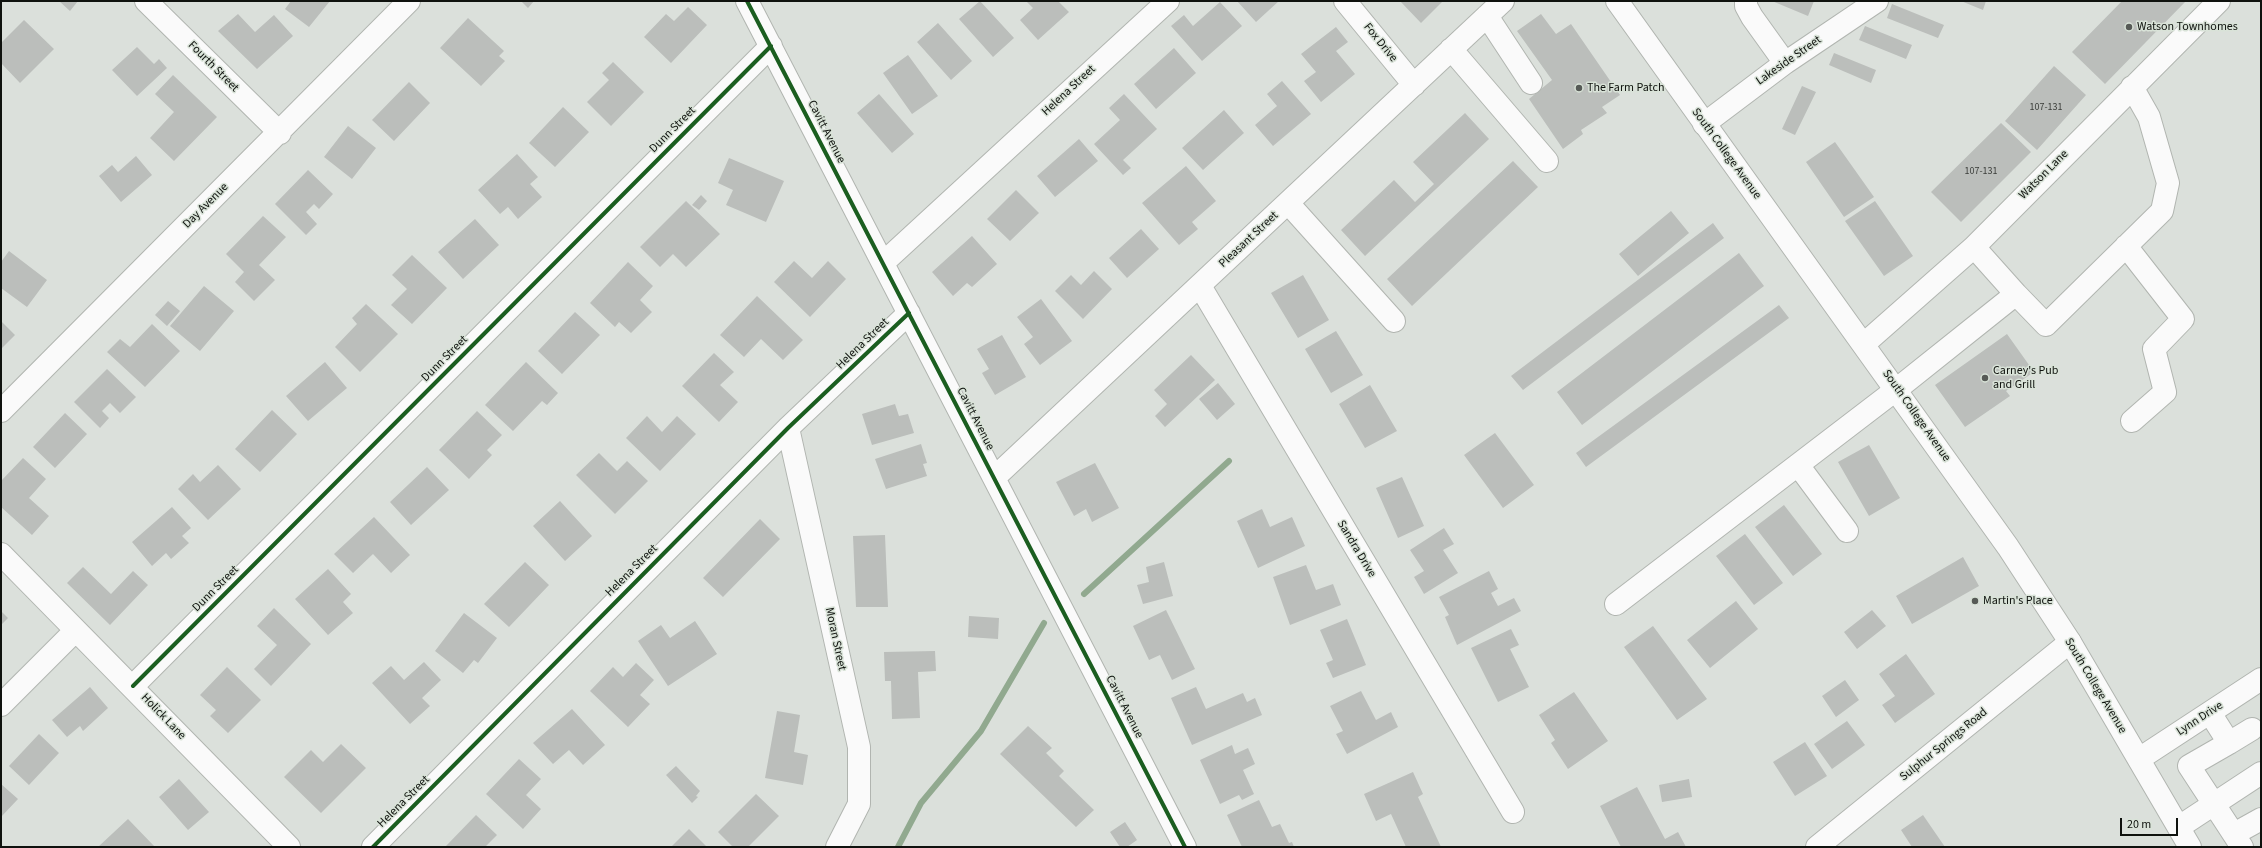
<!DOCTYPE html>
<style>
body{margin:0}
#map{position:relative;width:2262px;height:848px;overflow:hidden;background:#dbe0db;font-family:"Source Sans 3",sans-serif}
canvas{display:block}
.frame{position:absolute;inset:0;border:2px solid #0f120e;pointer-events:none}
.scale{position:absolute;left:2120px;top:818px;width:58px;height:18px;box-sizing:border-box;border:2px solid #0f120e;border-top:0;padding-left:5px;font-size:12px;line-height:14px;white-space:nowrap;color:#0f120e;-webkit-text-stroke:3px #d9e3d8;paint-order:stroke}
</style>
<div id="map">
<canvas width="2262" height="848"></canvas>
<div class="frame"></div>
<div class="scale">20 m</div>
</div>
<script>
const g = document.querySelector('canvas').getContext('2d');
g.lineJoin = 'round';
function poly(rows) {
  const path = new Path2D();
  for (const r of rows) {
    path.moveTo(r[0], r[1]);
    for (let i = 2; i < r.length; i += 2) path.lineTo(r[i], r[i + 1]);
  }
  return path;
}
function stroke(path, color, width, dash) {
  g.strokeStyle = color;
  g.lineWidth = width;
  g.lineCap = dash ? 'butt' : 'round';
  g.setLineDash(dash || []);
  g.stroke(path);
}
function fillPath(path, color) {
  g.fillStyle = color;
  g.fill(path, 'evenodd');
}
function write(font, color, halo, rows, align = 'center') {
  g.font = font + ' "Source Sans 3",sans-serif';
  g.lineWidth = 3;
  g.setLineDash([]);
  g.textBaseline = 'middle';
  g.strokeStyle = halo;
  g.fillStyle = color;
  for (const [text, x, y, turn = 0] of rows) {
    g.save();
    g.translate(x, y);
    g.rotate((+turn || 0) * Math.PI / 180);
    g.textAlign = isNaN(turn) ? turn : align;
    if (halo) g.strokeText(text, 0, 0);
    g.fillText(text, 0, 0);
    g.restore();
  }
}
stroke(poly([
 [1084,594,1229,461],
 [898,847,921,803,981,731,1044,623]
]), '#91a98f', 6);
fillPath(poly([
 [59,1,78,1,70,11],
 [291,1,330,1,309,27,285,9],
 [521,1,534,1,528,8],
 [980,1,1014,38,993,57,959,19],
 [1026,1,1058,1,1069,12,1038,40,1020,20,1033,8],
 [1237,1,1279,1,1256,22],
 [1400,1,1443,1,1421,23],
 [1772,1,1814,1,1808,16],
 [1961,1,1986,1,1983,10],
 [2122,1,2186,1,2105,84,2072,52],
 [1220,2,1242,26,1202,61,1171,26,1184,15,1193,26],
 [1892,4,1944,25,1938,38,1887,18],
 [688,7,707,25,671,63,644,37,666,14,674,21],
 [238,14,255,32,274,15,293,36,257,69,218,31],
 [1541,14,1556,34,1571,24,1620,95,1602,107,1607,113,1581,130,1583,134,1563,149,1529,99,1552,80,1517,31],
 [468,18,504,51,499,56,505,61,481,86,440,48],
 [24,20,54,49,20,83,1,63,1,43],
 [938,23,972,61,951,80,917,42],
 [1865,26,1912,45,1906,59,1859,40],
 [1336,27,1348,42,1336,51,1355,74,1321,102,1304,81,1316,72,1301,54],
 [137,47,154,64,159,59,167,68,137,96,112,70],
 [1174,48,1196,73,1156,109,1134,84],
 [1834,53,1876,70,1871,83,1829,65],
 [908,55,938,96,912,114,883,73],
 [613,62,644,92,611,126,587,102,609,80,602,73],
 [2054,66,2086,95,2037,150,2005,121],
 [173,75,217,117,174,161,150,138,174,112,155,94],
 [1282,81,1311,114,1273,146,1255,125,1277,106,1267,94],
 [409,82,430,103,394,141,372,120],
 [1802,86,1816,92,1795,135,1782,129],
 [879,94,914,134,892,153,857,113],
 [1124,94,1157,129,1123,160,1131,168,1123,175,1094,144,1120,120,1109,108],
 [563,107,589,132,555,167,529,143],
 [1224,110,1244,133,1203,170,1182,148],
 [1465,113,1489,139,1365,256,1341,230,1394,180,1415,202,1434,184,1413,162],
 [2001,123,2031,152,1961,222,1931,192],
 [348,126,376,148,352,179,324,157],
 [1079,139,1098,161,1055,197,1037,176],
 [1835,142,1874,197,1844,217,1806,162],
 [517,154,538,177,530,184,542,197,518,219,508,207,500,214,478,190],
 [136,156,152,175,121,202,99,176,112,165,118,172],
 [729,158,784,181,766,222,726,205,733,190,718,183],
 [1513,161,1538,187,1412,306,1387,279],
 [1186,166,1216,201,1192,222,1198,229,1179,245,1142,203],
 [308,170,333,194,319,209,314,204,306,212,317,224,306,235,275,204],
 [1016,190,1039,213,1010,241,987,219],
 [701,195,707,201,699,210,692,205],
 [686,201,720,234,686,267,673,254,660,267,640,247],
 [1875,201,1913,256,1884,276,1845,221],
 [1671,211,1689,233,1638,276,1619,254],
 [263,216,286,237,259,265,275,280,254,301,235,282,244,272,226,254],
 [475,219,499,245,463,279,438,252],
 [1713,223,1724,238,1523,390,1511,376],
 [1141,229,1159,249,1127,278,1109,258],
 [972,236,997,264,972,287,967,283,953,296,932,272],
 [9,251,47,280,27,307,1,288,1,262],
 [1739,253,1764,286,1582,425,1557,392],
 [412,255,447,288,412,324,391,305,407,289,392,275],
 [794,261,812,278,828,261,846,279,810,317,774,282],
 [628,262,653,286,640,300,652,312,631,333,619,322,615,327,590,303],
 [1094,271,1112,289,1083,319,1055,291,1071,275,1081,285],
 [1303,275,1329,320,1298,338,1271,293],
 [204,286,234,311,200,351,170,326],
 [757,296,803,340,783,360,761,339,744,357,720,335],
 [1041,299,1072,341,1040,365,1024,344,1033,337,1017,317],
 [168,301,180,311,167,326,155,315],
 [366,304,398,334,360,372,335,347,357,324,352,318],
 [1779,305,1789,318,1586,467,1576,453],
 [575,312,600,335,562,374,538,351],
 [1,321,15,335,1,349],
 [152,324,180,351,145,387,107,352,120,339,130,347],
 [1336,331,1363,375,1331,393,1305,349],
 [2007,334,2034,372,2006,391,2010,396,1965,427,1935,385],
 [1002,335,1026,377,995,395,982,373,989,369,977,349],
 [714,353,734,372,720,385,738,402,719,422,682,386],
 [1191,355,1215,380,1165,427,1155,416,1167,404,1154,390],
 [325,362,347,388,308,421,286,396],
 [526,362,558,393,547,405,542,401,513,431,485,405],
 [107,369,136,397,120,413,110,403,102,411,109,418,100,428,74,402],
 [1218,383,1235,404,1217,420,1199,399],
 [1370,385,1397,431,1365,448,1339,404],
 [895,404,899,416,908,414,914,433,872,445,862,414],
 [272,410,297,434,260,472,235,449],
 [477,411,502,435,487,450,492,455,469,479,439,450],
 [65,413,87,434,55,468,33,447],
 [647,416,662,432,677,416,696,434,660,471,626,438],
 [1495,433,1534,485,1503,508,1464,455],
 [921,444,927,463,923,464,927,476,886,489,875,459],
 [1869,445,1900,498,1869,516,1838,462],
 [599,453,617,471,627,461,648,481,615,514,576,475],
 [23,458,46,479,29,498,49,516,32,535,1,507,1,481],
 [1095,463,1119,508,1092,522,1086,509,1074,516,1056,482],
 [218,465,241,489,208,520,178,489,193,474,200,482],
 [427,467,449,490,411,525,390,502],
 [1402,477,1424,526,1398,538,1376,488],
 [560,501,592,536,565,561,533,526],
 [1784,505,1822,554,1793,576,1755,527],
 [172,507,191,528,182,536,189,543,171,559,166,553,152,566,132,542],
 [1262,509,1270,527,1292,517,1305,546,1258,568,1237,521],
 [374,517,410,555,391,573,373,554,353,573,334,554],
 [760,519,780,539,723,597,703,578],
 [1444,528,1454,544,1443,550,1458,573,1424,594,1414,577,1424,571,1410,550],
 [1745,534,1783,583,1754,605,1716,556],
 [885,535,888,607,856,607,853,536],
 [1963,557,1979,586,1912,624,1896,596],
 [525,562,549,585,509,627,484,604],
 [1164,562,1173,596,1143,604,1137,585,1149,582,1146,567],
 [1306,565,1316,590,1333,584,1341,605,1290,625,1273,577],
 [83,567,111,594,133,571,148,585,110,625,67,583],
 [328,569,351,594,343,602,353,613,328,635,295,599],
 [1489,571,1498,589,1491,593,1498,606,1514,598,1521,611,1457,645,1445,617,1449,615,1439,597],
 [1736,601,1758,629,1710,668,1687,640],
 [274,608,311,644,271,686,254,669,277,645,257,626],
 [1166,610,1195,669,1172,680,1160,655,1149,660,1133,626],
 [1872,610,1886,626,1857,649,1844,632],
 [1,611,8,618,1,625],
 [464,613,497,638,478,663,474,660,463,673,435,651],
 [969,616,999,618,998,639,968,637],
 [1347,619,1366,665,1333,678,1326,663,1333,660,1320,630],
 [695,621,717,654,668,686,638,641,661,625,670,638],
 [1653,626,1707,699,1677,720,1624,647],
 [1511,629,1519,645,1510,649,1529,687,1498,702,1471,648],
 [935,651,936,671,918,672,920,718,892,719,891,681,885,681,884,652],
 [1906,654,1935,694,1895,723,1882,705,1895,696,1879,674],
 [424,662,441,680,422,698,430,706,410,724,372,683,391,666,404,680],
 [636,663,654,680,640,695,650,704,628,727,590,691,613,667,623,677],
 [227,667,261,700,228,733,210,716,216,710,200,695],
 [1845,680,1859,700,1836,717,1822,696],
 [90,687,108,708,83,731,80,726,67,737,52,720],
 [1196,687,1206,709,1243,693,1247,702,1255,698,1262,715,1192,745,1171,698],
 [1361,691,1376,720,1391,712,1398,727,1347,754,1336,734,1343,731,1330,706],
 [1574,692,1608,741,1568,769,1551,743,1555,740,1539,715],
 [572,709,605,745,583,765,569,750,553,764,533,743],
 [777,711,800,715,794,752,808,755,803,785,765,778],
 [1847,721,1865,745,1832,769,1814,744],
 [1028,726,1052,748,1046,753,1064,771,1059,776,1094,810,1076,827,1000,754],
 [39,734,59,753,29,785,9,766],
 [1805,742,1827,776,1795,796,1773,762],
 [341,744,366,768,321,813,284,777,311,750,323,762],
 [1232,745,1235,754,1248,748,1255,764,1243,770,1254,794,1242,800,1239,795,1220,804,1200,760],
 [519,759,541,779,526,795,541,809,523,829,486,794],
 [676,766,700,791,696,796,698,797,692,803,666,775],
 [1413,772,1423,794,1418,797,1441,847,1406,847,1391,814,1376,821,1364,794],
 [179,779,209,812,188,830,159,797],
 [1689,779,1692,797,1662,802,1659,785],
 [1,784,18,799,1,817],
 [1637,787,1665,839,1678,832,1686,847,1621,847,1600,806],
 [756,794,779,816,748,847,733,847,718,832],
 [1259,800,1272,827,1280,824,1289,843,1292,842,1294,847,1242,847,1227,815],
 [476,815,497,835,485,847,445,847],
 [1923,815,1945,847,1912,847,1901,830],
 [128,819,155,847,98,847],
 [1125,822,1137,840,1127,847,1120,847,1110,832],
 [689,829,707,847,671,847]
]), '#bbbebb');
const minor = poly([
 [146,1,280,133],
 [747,1,1185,847],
 [1345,1,1414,85],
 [1746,1,1746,6,1752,17,1785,63],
 [1487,16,1531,83],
 [1451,49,1547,161],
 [1704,124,1785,63,1877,1],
 [1288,203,1394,321],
 [2126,246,2183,319,2154,349,2165,392,2132,421],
 [1974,247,2016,294],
 [883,263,1168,1],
 [1200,286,1513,812],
 [1864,344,1974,247,2219,1],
 [1,411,409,1],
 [788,428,859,747,859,804,837,847],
 [1798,465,1847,531],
 [994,478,1503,1],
 [1,554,289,847],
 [1616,604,1897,389,2016,294,2046,325,2162,211,2168,183,2149,117,2132,87],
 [133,686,771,46],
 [1,705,75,631],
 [2210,713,2229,743,2189,766,2242,847],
 [2229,743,2252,729],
 [2139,759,2261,679],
 [2179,827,2261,773],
 [2234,834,2261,819],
 [373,847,788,428,909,313],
 [1817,847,2070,642]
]);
const major = poly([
 [1617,1,2008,547,2070,642,2190,847]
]);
stroke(minor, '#b1b5b0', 24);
stroke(major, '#b1b5b0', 24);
stroke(minor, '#fafafa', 22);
stroke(major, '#fafafa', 22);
stroke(poly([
 [747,1,1185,847],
 [133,686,771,46],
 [373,847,788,428,909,313]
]), '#1b5e20', 4);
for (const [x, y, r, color] of [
 [2129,27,4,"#565a56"],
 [1579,88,4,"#565a56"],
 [1985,378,4,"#565a56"],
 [1975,601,4,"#565a56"]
]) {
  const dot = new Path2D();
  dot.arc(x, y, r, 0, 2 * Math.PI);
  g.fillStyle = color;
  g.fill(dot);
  stroke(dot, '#d9e3d8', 1.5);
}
write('10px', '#3a3d39', null, [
 ["107-131",2046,108],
 ["107-131",1981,172]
]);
write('12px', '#0f120e', '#d9e3d8', [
 ["Watson Townhomes",2137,27],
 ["The Farm Patch",1587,88],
 ["Carney's Pub",1993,371],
 ["and Grill",1993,385],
 ["Martin's Place",1983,601]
], 'left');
write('12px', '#0f120e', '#d9e3d8', [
 ["Fox Drive",1380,43,51],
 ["Lakeside Street",1789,61,-35],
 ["Fourth Street",213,67,45],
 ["Helena Street",1069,91,-43],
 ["Dunn Street",673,130,-45],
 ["Cavitt Avenue",826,132,63],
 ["South College Avenue",1726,154,54],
 ["Watson Lane",2044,175,-45],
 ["Day Avenue",206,206,-45],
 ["Pleasant Street",1249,240,-43],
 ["Helena Street",863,344,-44],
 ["Dunn Street",445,359,-45],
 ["South College Avenue",1916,416,55],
 ["Cavitt Avenue",975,419,63],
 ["Sandra Drive",1356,549,59],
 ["Helena Street",632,571,-45],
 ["Dunn Street",216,589,-45],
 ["Moran Street",835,639,78],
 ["South College Avenue",2095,686,59],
 ["Cavitt Avenue",1124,707,63],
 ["Holick Lane",163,717,46],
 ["Lynn Drive",2200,719,-33],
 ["Sulphur Springs Road",1944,745,-39],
 ["Helena Street",404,802,-45]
]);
</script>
